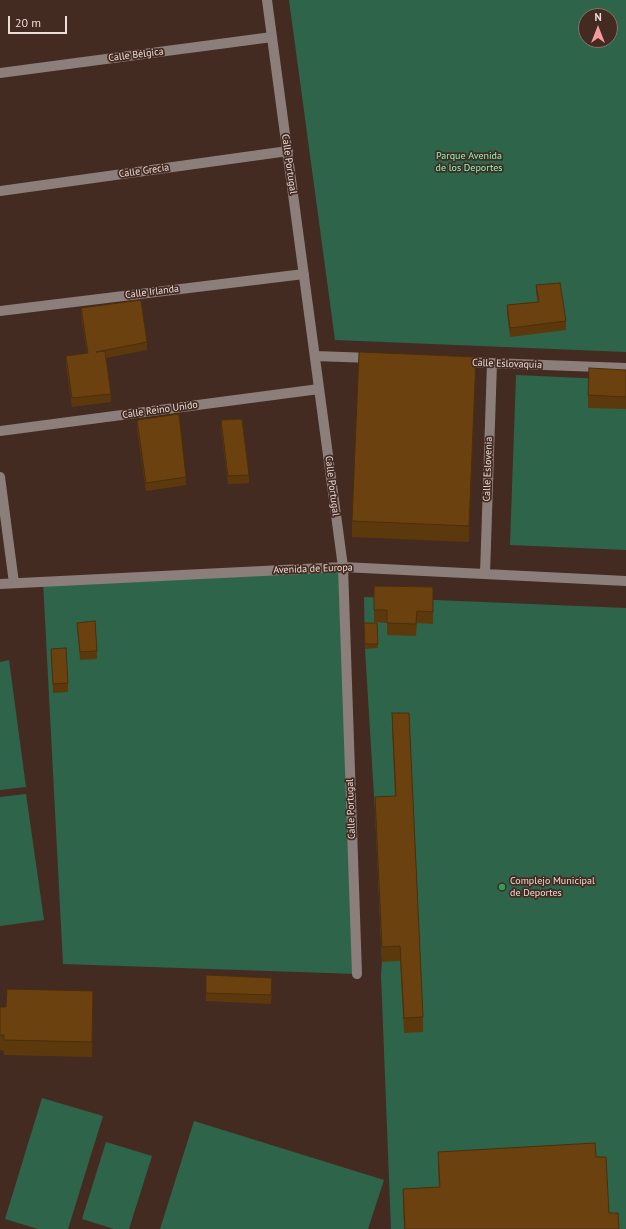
<!DOCTYPE html>
<meta charset="utf-8">
<style>
body{margin:0}
#map{position:relative;width:626px;height:1229px;overflow:hidden;background:#432b22;font-family:"PT Sans",sans-serif}
canvas{display:block}
.north{position:absolute;left:578px;top:8px;width:40px;height:40px;box-sizing:border-box;background:#432b22;border:1px solid #87726a;border-radius:50%;rotate:0deg;font-size:11px;font-weight:700;line-height:16px;text-align:center;color:#eddcd6}
.north::after{content:'';display:block;margin:auto;width:14px;height:18px;background:#f59b9e;clip-path:polygon(50% 0,100% 100%,50% 72%,0 100%)}
.scale{position:absolute;left:8px;top:16px;width:59px;height:18px;box-sizing:border-box;border:2px solid #eddcd6;border-top:0;padding-left:5px;font-size:12px;line-height:14px;white-space:nowrap;color:#eddcd6;-webkit-text-stroke:3px #432b22;paint-order:stroke}
</style>
<div id="map">
<canvas width="626" height="1229"></canvas>
<div class="north">N</div>
<div class="scale">20 m</div>
</div>
<script>
const g = document.querySelector('canvas').getContext('2d');
g.lineJoin = 'round';
function fillPath(path, color) {
  g.fillStyle = color;
  g.fill(path, 'evenodd');
}
function poly(rows) {
  const path = new Path2D();
  for (const r of rows) {
    path.moveTo(r[0], r[1]);
    for (let i = 2; i < r.length; i += 2) path.lineTo(r[i], r[i + 1]);
  }
  return path;
}
function stroke(path, color, width, dash) {
  g.strokeStyle = color;
  g.lineWidth = width;
  g.lineCap = dash ? 'butt' : 'round';
  g.setLineDash(dash || []);
  g.stroke(path);
}
function write(font, color, halo, rows, align = 'center') {
  g.font = font + ' "PT Sans",sans-serif';
  g.lineWidth = 3.5;
  g.setLineDash([]);
  g.textBaseline = 'middle';
  g.strokeStyle = halo;
  g.fillStyle = color;
  for (const [text, x, y, turn = 0] of rows) {
    g.save();
    g.translate(x, y);
    g.rotate((+turn || 0) * Math.PI / 180);
    g.textAlign = isNaN(turn) ? turn : align;
    if (halo) g.strokeText(text, 0, 0);
    g.fillText(text, 0, 0);
    g.restore();
  }
}
fillPath(poly([
 [289,0,626,0,626,352,335,340],
 [586,16,610,16,610,40,586,40],
 [516,375,626,380,626,550,510,545],
 [343,567,357,974,63,964,43,581],
 [364,597,626,608,626,1229,391,1229,381,975,382,962,375,812,365,649],
 [9,660,26,787,0,790,0,662],
 [26,794,44,920,0,926,0,797],
 [42,1098,103,1116,68,1229,38,1229,5,1219],
 [194,1121,384,1180,368,1229,160,1229],
 [106,1142,152,1156,129,1229,114,1229,82,1219]
]), '#2e654a');
stroke(poly([
 [267,0,343,567,357,974],
 [0,73,272,37],
 [0,191,288,151],
 [0,311,304,274],
 [315,356,371,358],
 [463,362,626,368],
 [0,431,319,389],
 [0,477,14,583],
 [485,574,492,363],
 [0,584,343,567,626,581]
]), '#8c7e7b', 10);
fillPath(poly([
 [536,285,566,321,566,330,510,337,507,314,507,305,538,302,536,294],
 [81,308,147,342,147,350,106,358,111,394,111,402,72,407,66,365,66,356,87,354,81,316],
 [626,370,626,409,588,408,588,395],
 [476,372,469,542,352,537,352,521],
 [137,420,186,477,186,485,146,491,137,429],
 [221,420,249,475,249,483,228,484,221,429],
 [374,586,433,587,433,624,417,623,416,636,387,635,387,623,374,622],
 [77,623,97,651,97,659,80,660],
 [364,623,377,623,378,648,365,649],
 [51,649,68,683,68,692,53,693],
 [392,713,423,1017,423,1032,404,1033,400,961,382,962,375,812,375,797,395,796,392,729],
 [272,987,271,1004,206,1001,206,993],
 [0,1007,93,1007,92,1057,4,1055,4,1051,0,1050],
 [438,1152,596,1157,609,1213,619,1229,404,1229,403,1205,403,1189,439,1187,438,1167]
]), '#5c390d');
fillPath(poly([
 [476,357,476,372,469,542,469,526]
]), '#4b2e0a');
const building = poly([
 [560,283,566,321,510,328,507,305,539,302,536,285,560,283],
 [141,300,147,342,96,352,105,351,111,394,72,398,66,356,88,353,81,308,141,300],
 [359,352,476,357,469,526,352,521,359,352],
 [589,368,626,370,626,397,588,395,589,368],
 [179,414,186,477,146,483,137,420,179,414],
 [242,419,249,475,228,476,221,420,242,419],
 [374,586,433,587,433,612,417,611,416,624,387,623,387,610,374,610,374,586],
 [95,621,97,651,80,652,77,623,95,621],
 [364,623,377,623,378,644,365,644,364,623],
 [66,648,68,683,53,684,51,649,66,648],
 [392,713,409,713,423,1017,404,1018,400,946,382,947,375,797,396,796,392,713],
 [206,975,272,978,271,995,206,993,206,975],
 [7,989,93,991,92,1042,4,1040,4,1035,0,1035,0,1007,6,1007,7,989],
 [595,1143,596,1157,606,1157,609,1213,618,1213,619,1229,405,1229,403,1189,440,1187,438,1152,595,1143]
]);
fillPath(building, '#6b420f');
stroke(building, '#4b2e0a', 1);
for (const [x, y, r, color] of [
 [502,887,4,"#2e9e5b"]
]) {
  const dot = new Path2D();
  dot.arc(x, y, r, 0, 2 * Math.PI);
  g.fillStyle = color;
  g.fill(dot);
  stroke(dot, '#432b22', 1.5);
}
write('10px', '#eddcd6', '#432b22', [
 ["Calle Bélgica",136,55,-7],
 ["Calle Portugal",289,164,82],
 ["Calle Grecia",144,171,-8],
 ["Calle Irlanda",152,292,-7],
 ["Calle Eslovaquia",507,364,2],
 ["Calle Reino Unido",160,410,-8],
 ["Calle Eslovenia",488,469,-88],
 ["Calle Portugal",332,486,83],
 ["Avenida de Europa",313,569,-2],
 ["Calle Portugal",351,809,-92]
]);
write('10px', '#86f9be', '#432b22', [
 ["Parque Avenida",469,156],
 ["de los Deportes",469,168]
]);
write('10px', '#eddcd6', '#432b22', [
 ["Complejo Municipal",510,881],
 ["de Deportes",510,893]
], 'left');
</script>
